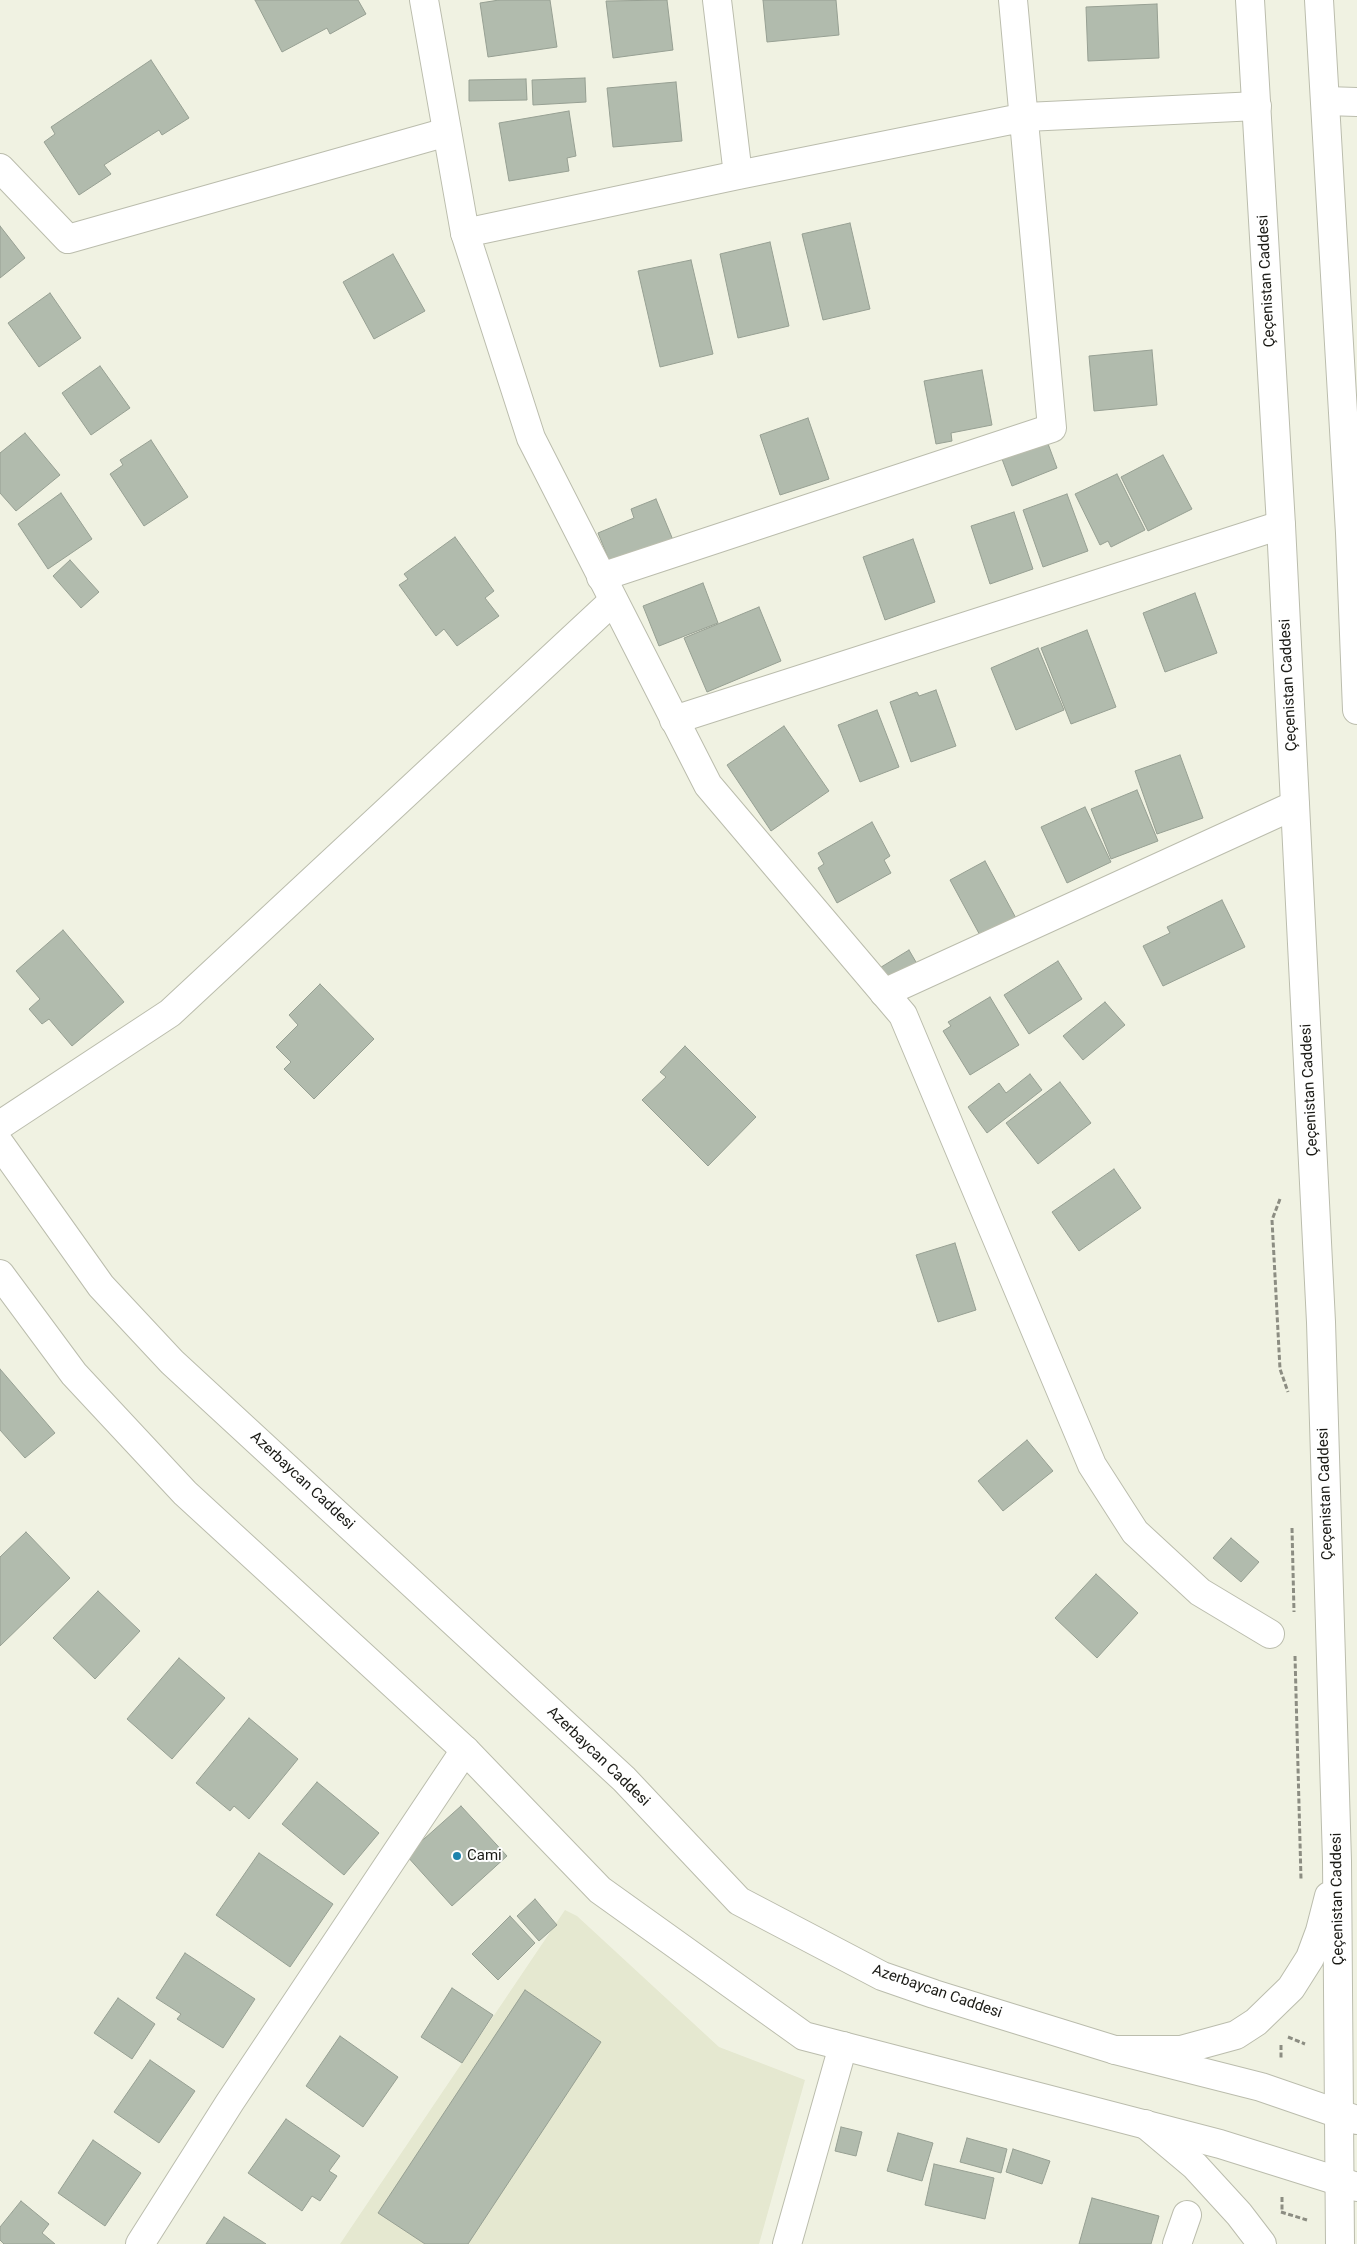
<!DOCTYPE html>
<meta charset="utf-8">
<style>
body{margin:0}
canvas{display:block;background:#f0f2e2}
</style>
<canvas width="1357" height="2244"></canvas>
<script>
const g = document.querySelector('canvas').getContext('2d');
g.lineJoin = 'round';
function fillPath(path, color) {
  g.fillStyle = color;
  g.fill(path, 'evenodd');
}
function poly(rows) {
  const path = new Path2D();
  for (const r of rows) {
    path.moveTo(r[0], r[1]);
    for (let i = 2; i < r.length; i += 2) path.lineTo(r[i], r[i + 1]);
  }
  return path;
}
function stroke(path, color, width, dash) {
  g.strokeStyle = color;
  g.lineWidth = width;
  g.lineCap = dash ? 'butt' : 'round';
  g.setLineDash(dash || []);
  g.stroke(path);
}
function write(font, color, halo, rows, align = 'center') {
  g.font = font + ' Roboto,sans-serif';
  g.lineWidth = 4;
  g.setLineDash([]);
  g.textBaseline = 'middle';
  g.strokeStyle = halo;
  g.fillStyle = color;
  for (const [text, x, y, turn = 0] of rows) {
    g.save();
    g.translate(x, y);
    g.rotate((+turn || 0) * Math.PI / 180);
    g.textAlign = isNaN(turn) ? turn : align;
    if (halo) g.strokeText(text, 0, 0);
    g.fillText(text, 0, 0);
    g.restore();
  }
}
fillPath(poly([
 [565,1910,577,1916,719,2047,805,2080,759,2244,340,2244]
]), '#e5e8d0');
const building = poly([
 [255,0,358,0,366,14,330,34,327,28,282,52,255,0],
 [499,0,550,0,557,47,488,57,480,3,499,0],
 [667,0,673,50,613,58,606,1,667,0],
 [763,0,836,0,839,35,767,42,763,0],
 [1157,4,1159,58,1088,61,1086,7,1157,4],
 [151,60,189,118,162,135,159,130,104,165,111,174,79,195,44,142,55,134,51,127,151,60],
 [585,78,586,102,533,105,532,80,585,78],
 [526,79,527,100,469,101,469,80,526,79],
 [676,82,682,141,613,147,607,88,676,82],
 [569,111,576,156,567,158,569,171,509,181,499,123,569,111],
 [850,223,870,309,823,320,802,234,850,223],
 [0,226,25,258,0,278,0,226],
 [770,242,789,326,738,338,720,254,770,242],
 [393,254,425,311,374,339,343,282,393,254],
 [691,260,713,354,660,367,638,271,691,260],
 [50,293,81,338,39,367,8,323,50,293],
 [1152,350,1157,405,1094,411,1089,356,1152,350],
 [100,366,130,408,91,435,62,393,100,366],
 [982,370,992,425,951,433,952,441,936,444,924,381,982,370],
 [808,418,829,479,780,495,760,435,808,418],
 [25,433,60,475,16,511,0,493,0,453,25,433],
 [151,440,188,497,144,526,110,474,123,465,120,460,151,440],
 [1047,441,1057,468,1012,486,1002,459,1047,441],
 [1163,455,1192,509,1148,531,1121,477,1163,455],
 [1117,474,1145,530,1111,547,1108,541,1100,545,1075,494,1117,474],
 [61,493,92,539,48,569,18,524,61,493],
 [1067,494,1088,551,1043,567,1023,510,1067,494],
 [656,499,673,540,611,565,598,533,634,518,631,509,656,499],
 [1014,512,1033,569,990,584,971,526,1014,512],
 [455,537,494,591,485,598,499,616,457,646,444,629,436,636,399,585,408,579,404,574,455,537],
 [913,539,935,602,885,620,863,557,913,539],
 [70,560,99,592,81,608,53,576,70,560],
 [703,583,718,623,659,646,643,606,703,583],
 [1195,593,1217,653,1165,672,1143,613,1195,593],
 [759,607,781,661,707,692,684,638,759,607],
 [1087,630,1116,707,1071,724,1041,648,1087,630],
 [1038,648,1064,710,1016,730,991,668,1038,648],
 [936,690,956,746,911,762,890,702,917,692,919,696,936,690],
 [877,710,899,767,860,782,838,725,877,710],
 [784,726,829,791,771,831,727,765,784,726],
 [1180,755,1203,818,1157,834,1135,771,1180,755],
 [1137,790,1158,841,1111,859,1091,809,1137,790],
 [1085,807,1111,862,1067,883,1041,827,1085,807],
 [872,822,890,856,884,860,891,873,837,903,818,868,824,864,818,853,872,822],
 [985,861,1017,920,982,939,950,880,985,861],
 [1222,900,1245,947,1163,986,1143,946,1170,933,1167,927,1222,900],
 [63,930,124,1002,72,1046,49,1019,42,1024,29,1009,40,999,16,971,63,930],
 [909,950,920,969,889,987,878,969,909,950],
 [1058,961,1082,999,1029,1034,1004,995,1058,961],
 [320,984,374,1039,314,1099,284,1069,291,1062,276,1047,298,1025,289,1015,320,984],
 [990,997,1019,1045,970,1075,943,1031,951,1026,948,1022,990,997],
 [1105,1002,1125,1025,1083,1060,1063,1036,1105,1002],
 [685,1046,756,1117,708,1166,642,1100,666,1077,660,1072,685,1046],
 [1030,1074,1042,1090,987,1133,968,1107,999,1083,1006,1093,1030,1074],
 [1060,1082,1091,1123,1038,1164,1006,1123,1060,1082],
 [1114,1169,1141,1208,1079,1251,1052,1212,1114,1169],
 [955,1243,976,1310,938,1322,916,1255,955,1243],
 [0,1369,55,1433,25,1458,0,1430,0,1369],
 [1027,1440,1053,1471,1003,1511,978,1481,1027,1440],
 [26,1532,70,1578,0,1646,0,1557,26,1532],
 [1231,1538,1259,1562,1241,1582,1213,1558,1231,1538],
 [1096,1574,1138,1613,1097,1658,1055,1618,1096,1574],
 [98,1591,140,1631,95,1679,53,1638,98,1591],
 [179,1658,225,1698,172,1759,127,1719,179,1658],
 [249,1718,298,1759,249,1819,234,1806,230,1811,196,1783,249,1718],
 [317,1782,379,1833,344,1875,282,1824,317,1782],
 [461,1806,507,1856,452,1906,406,1855,461,1806],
 [259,1853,333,1904,290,1967,216,1915,259,1853],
 [535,1899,557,1925,539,1941,517,1916,535,1899],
 [510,1916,535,1943,498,1980,472,1954,510,1916],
 [185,1953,255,1999,223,2048,177,2019,181,2014,156,1998,185,1953],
 [452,1988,493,2015,462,2063,421,2037,452,1988],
 [525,1990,601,2042,468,2244,425,2244,378,2213,525,1990],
 [118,1998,155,2024,132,2059,94,2033,118,1998],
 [340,2036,398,2077,363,2127,306,2086,340,2036],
 [150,2060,195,2091,159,2143,114,2112,150,2060],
 [286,2119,340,2156,329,2171,337,2176,320,2201,312,2196,302,2211,248,2173,286,2119],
 [841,2127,862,2132,856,2156,835,2151,841,2127],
 [898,2133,933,2143,922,2181,887,2171,898,2133],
 [967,2138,1007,2149,1001,2173,960,2162,967,2138],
 [93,2140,141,2173,105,2226,58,2193,93,2140],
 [1013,2149,1050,2161,1042,2184,1006,2172,1013,2149],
 [934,2164,994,2178,985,2219,925,2205,934,2164],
 [1092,2198,1159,2216,1151,2244,1079,2244,1092,2198],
 [21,2201,49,2224,42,2233,55,2244,4,2244,0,2240,0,2227,21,2201],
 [224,2217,266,2244,206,2244,224,2217]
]);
fillPath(building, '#b1bbad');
stroke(building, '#97a093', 1);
const minor = poly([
 [717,0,738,175],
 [1326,101,1357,102],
 [0,168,68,239,447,132],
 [465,233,738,175,1026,117,1257,106],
 [601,577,1052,428,1013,0],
 [674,720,1281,525],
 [884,993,1295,805],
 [0,1125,170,1013,613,601],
 [140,2244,230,2102,465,1750],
 [787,2244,843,2046],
 [1177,2244,1187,2215]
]);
const tertiary = poly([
 [424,0,465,233,531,438,708,785,903,1015,1092,1465,1135,1532,1200,1592,1270,1634]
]);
const secondary = poly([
 [0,1144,101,1286,172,1362,624,1779,739,1901,882,1976,934,1994,1115,2050,1261,2087,1357,2120],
 [0,1274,74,1374,185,1493,465,1750,600,1890,804,2036,1220,2144,1357,2187]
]);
const primary = poly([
 [1250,0,1281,525,1321,1322,1337,1861,1340,2244],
 [1319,0,1350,533,1357,710],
 [1115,2050,1181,2050,1236,2035,1256,2022,1291,1988,1310,1958,1320,1931,1329,1896],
 [1145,2124,1195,2166,1239,2214,1262,2244]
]);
stroke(minor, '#bbbdad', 30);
stroke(tertiary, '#bbbdad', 30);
stroke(secondary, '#bbbdad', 30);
stroke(primary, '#bbbdad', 30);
stroke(poly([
 [1280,1199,1272,1220,1280,1369,1288,1392],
 [1292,1528,1294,1612],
 [1295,1656,1301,1879],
 [1288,2037,1305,2044],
 [1281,2045,1281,2059],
 [1282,2197,1282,2210],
 [1281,2212,1307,2220]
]), '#8c8d82', 3, [5, 2.5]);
stroke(minor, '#fff', 28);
stroke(tertiary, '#fff', 28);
stroke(secondary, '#fff', 28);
stroke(primary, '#fff', 28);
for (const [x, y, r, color] of [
 [457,1856,5,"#1d83ad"]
]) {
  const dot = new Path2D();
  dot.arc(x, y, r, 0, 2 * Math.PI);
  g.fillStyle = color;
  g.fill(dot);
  stroke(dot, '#fff', 2);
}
write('15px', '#1a1a15', '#fff', [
 ["Çeçenistan Caddesi",1267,281,-93],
 ["Çeçenistan Caddesi",1289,685,-93],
 ["Çeçenistan Caddesi",1310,1090,-93],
 ["Azerbaycan Caddesi",302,1481,43],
 ["Çeçenistan Caddesi",1326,1494,-92],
 ["Azerbaycan Caddesi",598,1757,44],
 ["Çeçenistan Caddesi",1338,1899,-91],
 ["Azerbaycan Caddesi",937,1992,19]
]);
write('15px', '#1a1a15', '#fff', [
 ["Cami",467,1856]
], 'left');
</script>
